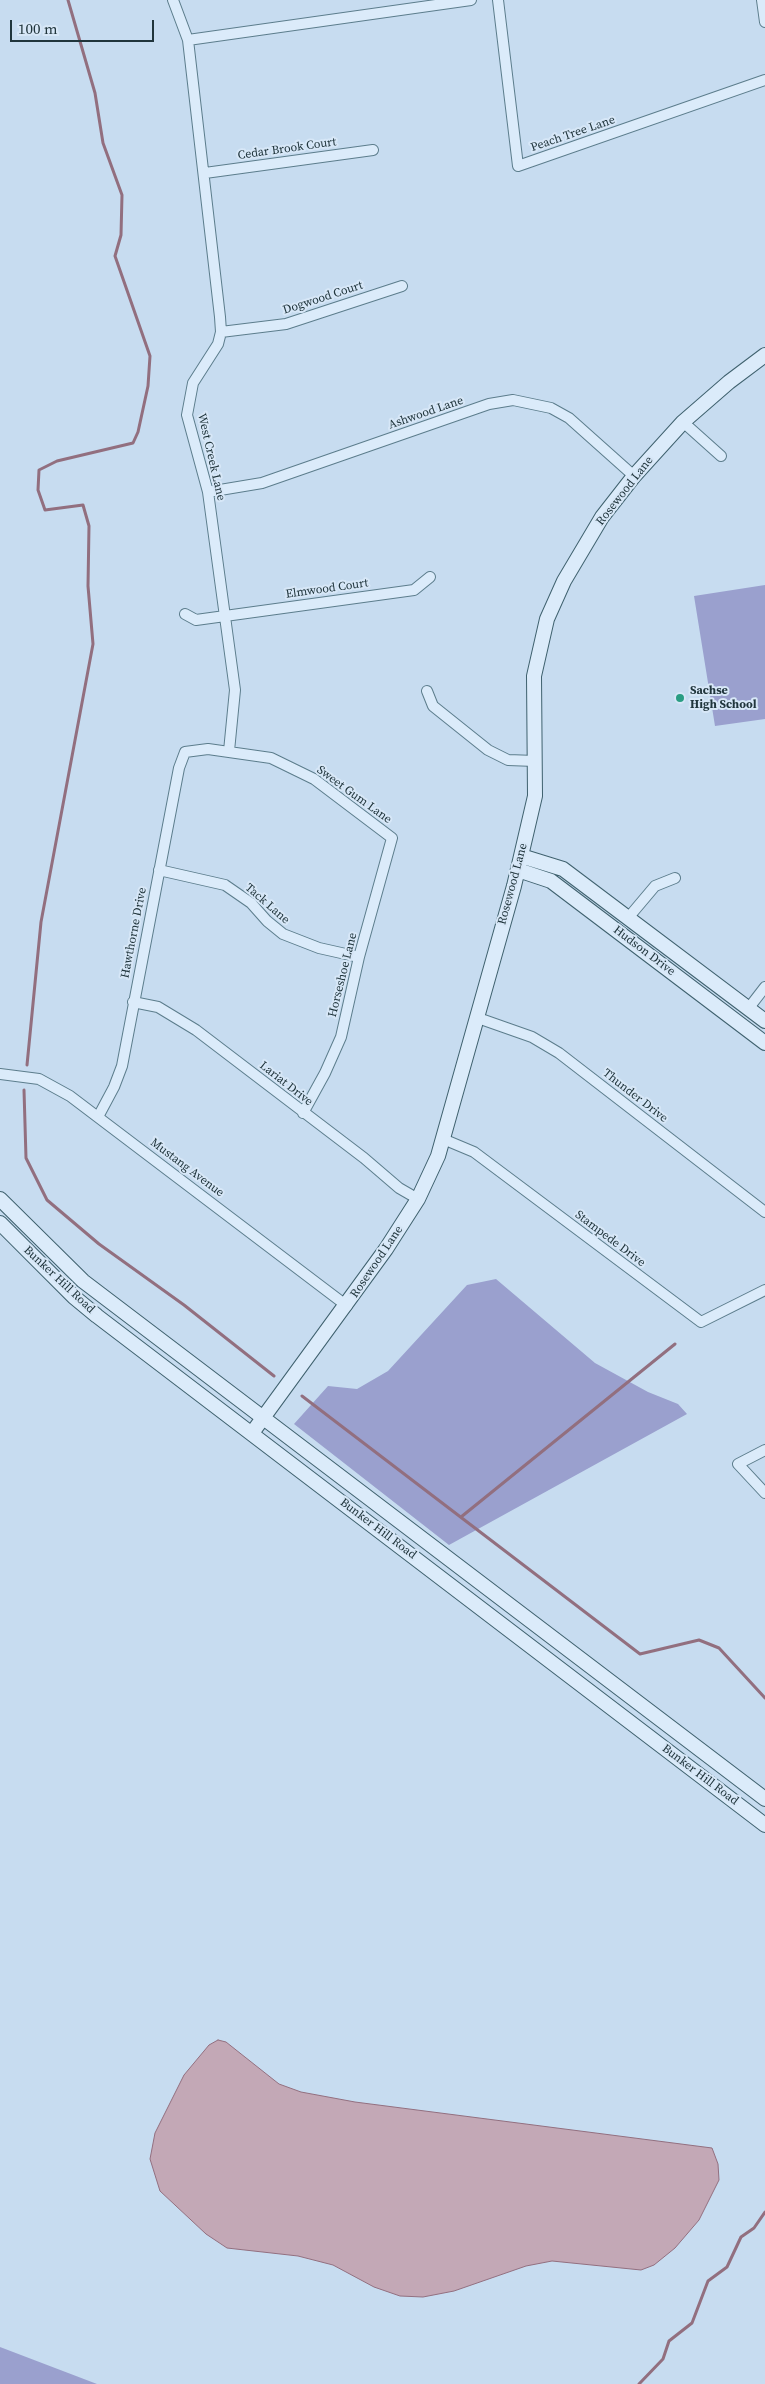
<!DOCTYPE html>
<style>
body{margin:0}
#map{position:relative;width:765px;height:2384px;overflow:hidden;background:#c7dcf0;font-family:"Source Serif 4",serif}
canvas{display:block}
.scale{position:absolute;left:10px;top:20px;width:144px;height:22px;box-sizing:border-box;border:2px solid #20353c;border-top:0;padding-left:6px;font-size:15px;line-height:18px;white-space:nowrap;color:#20353c;-webkit-text-stroke:4px #d7e7f7;paint-order:stroke}
</style>
<div id="map">
<canvas width="765" height="2384"></canvas>
<div class="scale">100 m</div>
</div>
<script>
const g = document.querySelector('canvas').getContext('2d');
g.lineJoin = 'round';
function fillPath(path, color) {
  g.fillStyle = color;
  g.fill(path, 'evenodd');
}
function poly(rows) {
  const path = new Path2D();
  for (const r of rows) {
    path.moveTo(r[0], r[1]);
    for (let i = 2; i < r.length; i += 2) path.lineTo(r[i], r[i + 1]);
  }
  return path;
}
function stroke(path, color, width, dash) {
  g.strokeStyle = color;
  g.lineWidth = width;
  g.lineCap = dash ? 'butt' : 'round';
  g.setLineDash(dash || []);
  g.stroke(path);
}
function write(font, color, halo, rows, align = 'center') {
  g.font = font + ' "Source Serif 4",serif';
  g.lineWidth = 4;
  g.setLineDash([]);
  g.textBaseline = 'middle';
  g.strokeStyle = halo;
  g.fillStyle = color;
  for (const [text, x, y, turn = 0] of rows) {
    g.save();
    g.translate(x, y);
    g.rotate((+turn || 0) * Math.PI / 180);
    g.textAlign = isNaN(turn) ? turn : align;
    if (halo) g.strokeText(text, 0, 0);
    g.fillText(text, 0, 0);
    g.restore();
  }
}
fillPath(poly([
 [765,585,765,719,715,726,694,596],
 [496,1279,595,1363,648,1392,678,1404,687,1414,449,1545,294,1424,328,1386,357,1389,388,1371,467,1285],
 [0,2347,97,2384,0,2384]
]), '#9aa0ce');
const water = poly([
 [218,2040,226,2042,279,2084,301,2092,355,2102,712,2148,718,2164,719,2180,699,2220,675,2248,654,2265,641,2270,552,2261,526,2266,454,2291,423,2297,400,2296,374,2287,333,2265,298,2256,227,2248,206,2234,160,2191,150,2159,155,2133,184,2075,209,2045,218,2040]
]);
fillPath(water, '#c3a8b6');
stroke(water, '#926f7f', 1);
stroke(poly([
 [27,1065,41,922,93,644,88,586,89,526,83,505,45,510,38,490,39,470,57,461,133,443,138,432,148,386,150,356,115,256,121,235,122,195,103,143,95,93,68,0],
 [24,1090,26,1158,47,1200,99,1244,184,1305,274,1376],
 [302,1396,640,1654,699,1640,719,1648,765,1698],
 [461,1517,675,1344],
 [639,2384,663,2359,669,2341,692,2323,708,2281,727,2267,741,2237,754,2228,765,2212]
]), '#926f7f', 3);
const street = poly([
 [173,0,188,40,220,317,221,332,218,344,193,383,187,415,208,492,235,690,229,751],
 [498,0,518,166,765,80],
 [762,0,765,22],
 [188,40,471,0],
 [205,173,373,150],
 [221,332,286,324,402,286],
 [683,422,721,456],
 [208,492,262,483,489,404,513,400,551,408,569,418,634,476],
 [185,614,196,620,414,590,430,577],
 [427,691,433,706,488,750,508,760,535,761],
 [159,870,225,885,251,903,267,921,283,934,319,948,359,957],
 [628,918,655,886,675,878],
 [133,1002,158,1007,196,1030,364,1158,399,1188,418,1199],
 [748,1009,765,987],
 [478,1018,532,1037,559,1053,765,1212],
 [0,1074,39,1079,70,1096,347,1306],
 [98,1117,114,1087,122,1066,179,768,185,752,208,749,271,758,314,779,392,838,359,957,341,1037,325,1073,303,1113],
 [443,1139,474,1152,701,1322,765,1290],
 [765,1450,738,1464,765,1493]
]);
const secondary = poly([
 [521,856,563,869,765,1021],
 [518,870,551,881,765,1043],
 [0,1199,83,1281,765,1799],
 [0,1223,74,1297,97,1316,765,1825],
 [252,1433,386,1249,418,1199,438,1156,514,886,535,796,534,676,547,619,564,581,602,517,634,476,683,422,729,382,765,355]
]);
stroke(street, '#5c7d8c', 12);
stroke(secondary, '#3f616e', 16);
stroke(street, '#dbebfa', 10);
stroke(secondary, '#dbebfa', 14);
for (const [x, y, r, color] of [
 [680,698,5,"#2a9d83"]
]) {
  const dot = new Path2D();
  dot.arc(x, y, r, 0, 2 * Math.PI);
  g.fillStyle = color;
  g.fill(dot);
  stroke(dot, '#d7e7f7', 2);
}
write('12px', '#20353c', '#d7e7f7', [
 ["Peach Tree Lane",573,134,-19],
 ["Cedar Brook Court",287,149,-8],
 ["Dogwood Court",323,298,-18],
 ["Ashwood Lane",426,413,-19],
 ["West Creek Lane",211,457,77],
 ["Rosewood Lane",625,491,-52],
 ["Elmwood Court",327,589,-8],
 ["Sweet Gum Lane",354,795,36],
 ["Rosewood Lane",513,884,-75],
 ["Tack Lane",267,904,41],
 ["Hawthorne Drive",134,933,-79],
 ["Hudson Drive",644,951,37],
 ["Horseshoe Lane",343,975,-76],
 ["Lariat Drive",286,1084,38],
 ["Thunder Drive",635,1096,38],
 ["Mustang Avenue",187,1168,37],
 ["Stampede Drive",610,1239,37],
 ["Rosewood Lane",377,1262,-56],
 ["Bunker Hill Road",59,1280,43],
 ["Bunker Hill Road",378,1529,37],
 ["Bunker Hill Road",700,1775,37]
]);
write('bold 12px', '#20353c', '#d7e7f7', [
 ["Sachse",690,691],
 ["High School",690,705]
], 'left');
</script>
